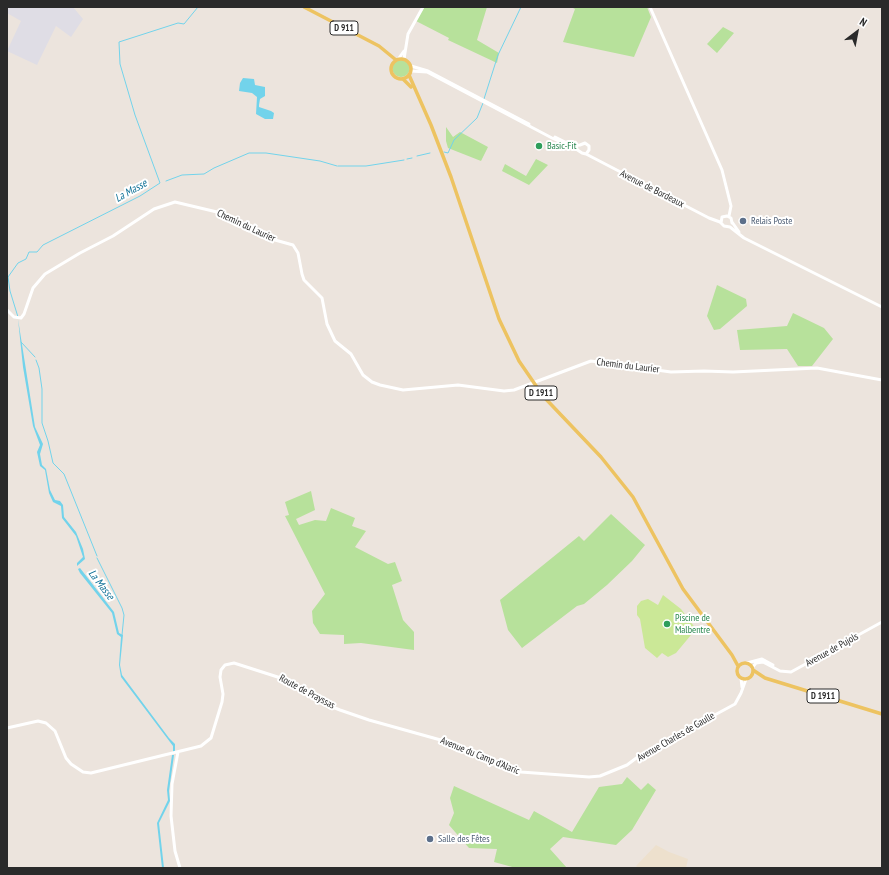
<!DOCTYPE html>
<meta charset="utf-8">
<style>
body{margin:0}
#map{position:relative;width:889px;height:875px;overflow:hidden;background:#ece4dd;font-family:"PT Sans Narrow",sans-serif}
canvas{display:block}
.frame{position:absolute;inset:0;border:8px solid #2a2a2a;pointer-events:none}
.north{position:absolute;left:837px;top:12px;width:40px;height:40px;-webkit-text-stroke:3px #fff;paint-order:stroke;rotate:32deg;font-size:11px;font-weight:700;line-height:16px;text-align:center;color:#2a2a2a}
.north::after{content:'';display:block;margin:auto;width:14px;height:18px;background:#2a2a2a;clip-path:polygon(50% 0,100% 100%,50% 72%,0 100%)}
</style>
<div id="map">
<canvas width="889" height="875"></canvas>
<div class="frame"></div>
<div class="north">N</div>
</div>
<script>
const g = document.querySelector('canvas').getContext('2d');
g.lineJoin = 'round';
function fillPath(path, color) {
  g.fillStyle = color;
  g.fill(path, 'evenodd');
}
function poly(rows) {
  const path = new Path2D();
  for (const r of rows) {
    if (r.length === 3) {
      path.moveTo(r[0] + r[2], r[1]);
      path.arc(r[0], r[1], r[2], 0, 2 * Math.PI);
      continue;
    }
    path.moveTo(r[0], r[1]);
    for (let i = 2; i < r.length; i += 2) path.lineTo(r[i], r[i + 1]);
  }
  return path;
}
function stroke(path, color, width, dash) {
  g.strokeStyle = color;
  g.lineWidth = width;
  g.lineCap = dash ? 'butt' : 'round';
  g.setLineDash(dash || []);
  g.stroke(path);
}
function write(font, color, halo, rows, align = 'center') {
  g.font = font + ' "PT Sans Narrow",sans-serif';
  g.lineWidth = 4;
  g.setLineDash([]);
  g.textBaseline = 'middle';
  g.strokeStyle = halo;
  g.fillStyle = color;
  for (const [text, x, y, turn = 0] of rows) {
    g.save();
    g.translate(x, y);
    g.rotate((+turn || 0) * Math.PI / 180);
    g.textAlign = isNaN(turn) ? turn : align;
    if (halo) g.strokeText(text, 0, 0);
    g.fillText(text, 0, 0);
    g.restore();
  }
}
fillPath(poly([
 [7,7,73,7,83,19,71,37,56,26,37,65,7,51,21,21,7,13]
]), '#dfdde5');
fillPath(poly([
 [656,845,669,852,688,859,686,868,638,868,636,866]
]), '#ede0cd');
fillPath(poly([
 [424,7,487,7,477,40,499,53,497,63,448,40,449,38,416,21],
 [571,7,647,7,651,17,634,57,563,42,575,9],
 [723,27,734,33,717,53,707,44],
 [401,68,9],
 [446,127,453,137,460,132,488,147,481,161,448,148,446,141],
 [536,159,548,165,529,185,502,171,505,164,526,176],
 [717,285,746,299,747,306,720,329,714,330,707,316],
 [793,313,824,328,833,339,812,366,798,366,787,349,740,350,737,330,787,326],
 [311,491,315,510,296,519,299,525,315,520,326,521,331,508,355,518,352,526,366,531,355,547,388,564,395,562,402,581,392,585,403,620,414,632,414,650,361,643,344,644,344,635,320,634,313,623,312,611,325,594,285,516,289,515,285,502],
 [611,514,645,545,632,561,607,585,584,604,577,606,522,648,508,630,500,600,579,536,584,541],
 [627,777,641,790,648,783,656,790,632,830,616,845,563,837,550,849,567,868,516,868,494,862,497,849,469,848,449,825,454,813,450,798,454,786,529,820,534,811,572,832,599,787,622,784]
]), '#b7e19b');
fillPath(poly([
 [663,595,681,609,696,629,676,653,668,657,662,653,657,658,645,648,640,619,637,615,637,606,641,601,648,599,658,605]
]), '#cbe897');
fillPath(poly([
 [243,78,254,79,255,85,265,87,265,96,260,99,259,105,259,107,271,111,274,113,273,119,265,119,256,114,257,97,252,93,239,91,240,83],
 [18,319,35,427,43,444,40,454,42,465,46,469,50,490,55,500,60,501,63,505,64,517,76,532,83,549,85,559,77,566,77,563,83,557,76,536,62,518,61,506,53,502,49,493,45,470,40,466,37,452,40,445,33,426,23,367],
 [80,568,114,612,119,633,123,635,120,665,122,675,169,738,175,744,175,752,173,752,173,746,121,677,119,665,121,637,117,634,112,613,80,573,78,569],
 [172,755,174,755,169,791,170,801,159,823,164,868,162,868,157,823,168,800,167,790]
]), '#72d3eb');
stroke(poly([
 [484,99,498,55,521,7],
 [444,152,448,153,454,140,477,118,483,103],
 [417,156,430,153],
 [407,159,412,158],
 [338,166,366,166,404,160],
 [166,181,182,175,204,174,214,168,249,153,266,153,320,161,337,166],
 [18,317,10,291,8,277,18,263,26,259,29,252,37,252,43,245,140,196,160,183,135,115,120,64,119,42,178,23,184,24,198,7],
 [21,342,35,357],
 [36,360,39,368,42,389,42,423,48,441,53,463,64,474,97,556],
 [97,558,122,608,124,615,122,635]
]), '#72d3eb', 1);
stroke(poly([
 [650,7,722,170,731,206,729,216],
 [399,58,404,51],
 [404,59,408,34,423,7],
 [411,66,428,71,529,124],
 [411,71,427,72,552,138,576,149,582,153,586,154,709,218,720,222,724,226,730,227,744,238,882,307],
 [555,137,573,146,580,145],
 [580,145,585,143,589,146,589,150,586,154],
 [732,222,739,232],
 [721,223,722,217,727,216,731,218,732,223],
 [7,310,14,317,21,318,24,314,33,288,45,274,80,253,113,236,154,209,175,202,217,212,275,240,293,245,298,253,302,274,304,280,322,298,327,324,335,341,351,354,363,375,372,382,380,385,403,390,458,385,504,391,514,390,591,361,671,372,704,371,733,372,817,368,882,380],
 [747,663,762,659,773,665],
 [752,668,756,663,763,662,780,671,791,672,882,622],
 [741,678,742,687],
 [7,728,38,721,46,723,55,731,66,758,71,764,83,772,91,773,201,746,211,738,222,702,223,694,220,677,221,670,225,665,234,663,287,680,320,702,340,710,369,720,455,744,521,772,589,777,600,776,627,765,639,756,735,704,741,693,746,679],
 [178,752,172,784,171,816,175,851,180,868]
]), '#fff', 3);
stroke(poly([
 [304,7,379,46,396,60],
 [401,69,10],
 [409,75,431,125,451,177,499,319,519,361,543,396,601,457,633,497,683,589,732,655,738,666],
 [403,79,411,87],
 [745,671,8],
 [753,670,765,678,882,714]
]), '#edc361', 3.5);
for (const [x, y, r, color] of [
 [539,146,4,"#2e9e5b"],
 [743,221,4,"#5c6f8a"],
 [667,624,4,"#2e9e5b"],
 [430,839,4,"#5c6f8a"]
]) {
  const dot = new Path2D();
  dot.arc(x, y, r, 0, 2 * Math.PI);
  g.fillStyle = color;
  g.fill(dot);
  stroke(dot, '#fff', 1.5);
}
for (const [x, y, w] of [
 [344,28,28],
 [541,393,32],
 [823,696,32]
]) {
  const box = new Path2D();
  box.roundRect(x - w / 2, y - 7, w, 14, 3);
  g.fillStyle = '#fff';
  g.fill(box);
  stroke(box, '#2a2a2a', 1);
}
write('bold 9px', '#2a2a2a', null, [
 ["D 911",344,28],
 ["D 1911",541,393],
 ["D 1911",823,696]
]);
write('10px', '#27864d', '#fff', [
 ["Basic-Fit",547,146],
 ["Piscine de",675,618],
 ["Malbentre",675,630]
], 'left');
write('10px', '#2a2a2a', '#fff', [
 ["Avenue de Bordeaux",652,189,27],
 ["Chemin du Laurier",246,226,25],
 ["Chemin du Laurier",628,366,7],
 ["Avenue de Pujols",832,650,-29],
 ["Route de Prayssas",307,692,28],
 ["Avenue Charles de Gaulle",676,737,-30],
 ["Avenue du Camp d'Alaric",480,756,22]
]);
write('10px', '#4e5e75', '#fff', [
 ["Relais Poste",751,221],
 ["Salle des Fêtes",438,839]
], 'left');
write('italic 11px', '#117298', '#fff', [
 ["La Masse",131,191,-29],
 ["La Masse",101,585,52]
]);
</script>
